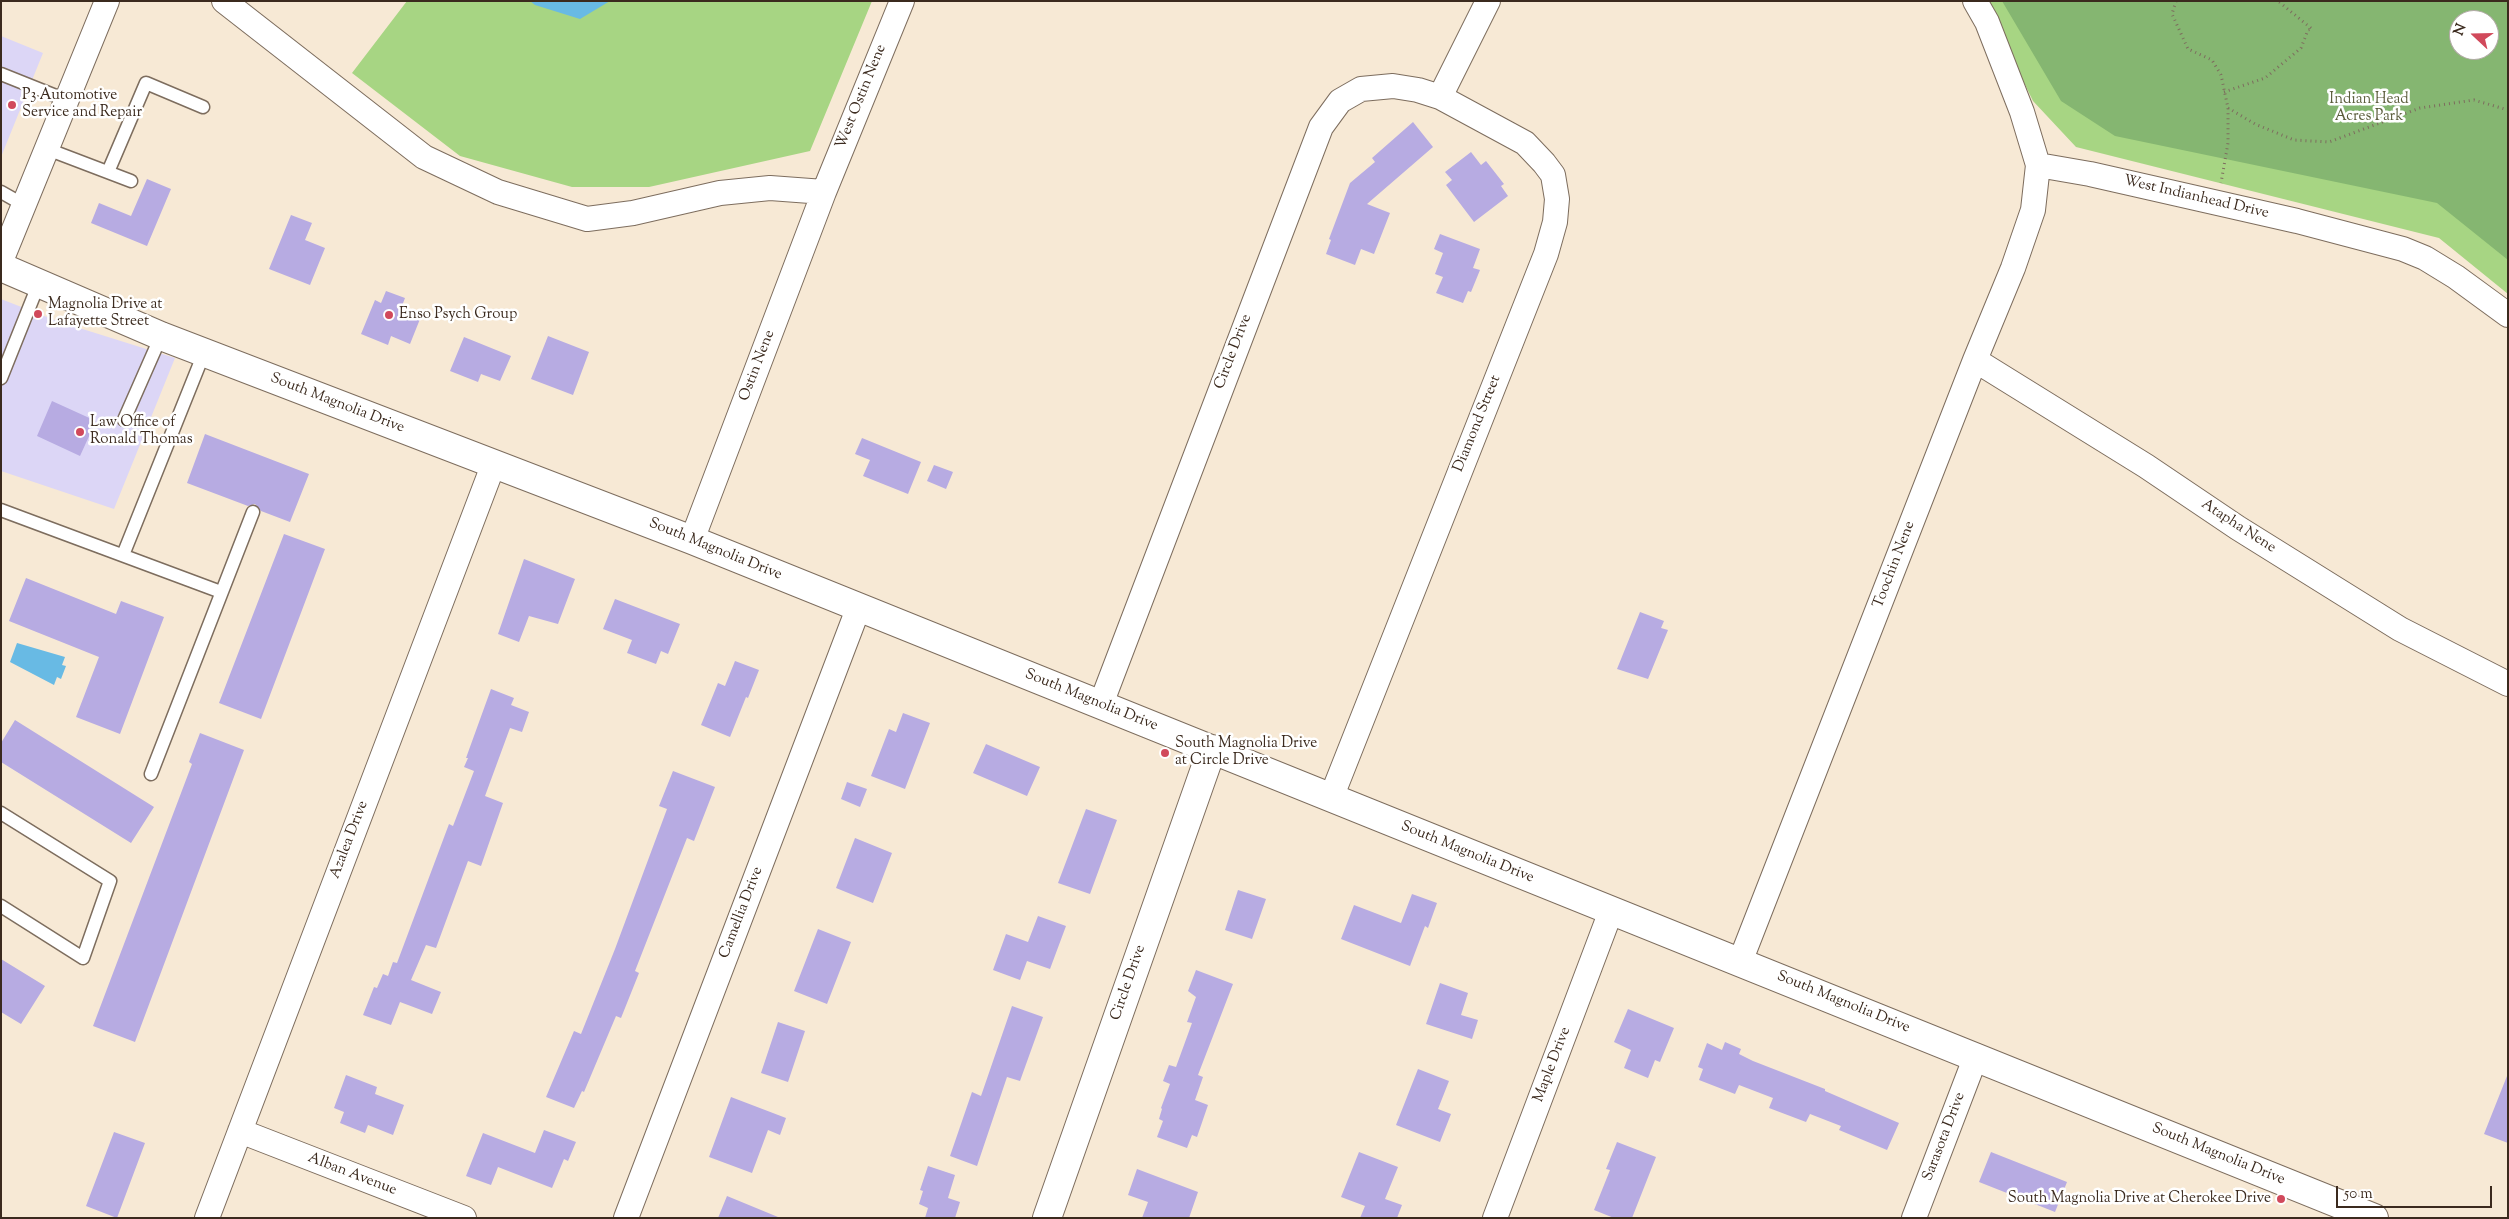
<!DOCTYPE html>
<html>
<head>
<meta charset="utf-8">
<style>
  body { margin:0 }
  #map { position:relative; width:2509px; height:1219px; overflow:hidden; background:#f7e9d5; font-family:"Sorts Mill Goudy",serif }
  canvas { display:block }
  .frame { position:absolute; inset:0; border:2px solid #3b2a1e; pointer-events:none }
  .north { position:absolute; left:2449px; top:10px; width:50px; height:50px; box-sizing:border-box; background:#fff; border:1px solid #b1aaa5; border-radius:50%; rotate:291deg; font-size:14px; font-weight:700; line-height:20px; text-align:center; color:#3b2a1e }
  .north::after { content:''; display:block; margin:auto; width:18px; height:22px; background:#d1495b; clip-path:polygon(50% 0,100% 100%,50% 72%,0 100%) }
  .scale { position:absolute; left:2336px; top:1186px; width:156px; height:22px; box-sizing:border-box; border:2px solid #3b2a1e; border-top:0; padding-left:6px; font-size:15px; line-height:18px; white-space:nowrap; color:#3b2a1e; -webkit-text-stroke:4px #fff; paint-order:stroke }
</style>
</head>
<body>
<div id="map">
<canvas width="2509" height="1219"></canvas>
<div class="frame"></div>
<div class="north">N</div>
<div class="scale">50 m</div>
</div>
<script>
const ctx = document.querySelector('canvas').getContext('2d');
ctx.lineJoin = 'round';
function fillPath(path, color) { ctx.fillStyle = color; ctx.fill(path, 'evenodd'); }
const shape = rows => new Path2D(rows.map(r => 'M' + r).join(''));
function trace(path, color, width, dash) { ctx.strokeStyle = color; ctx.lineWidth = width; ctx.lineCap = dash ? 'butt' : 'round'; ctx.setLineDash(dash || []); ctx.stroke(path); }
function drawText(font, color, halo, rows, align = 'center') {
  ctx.font = font + ' "Sorts Mill Goudy",serif'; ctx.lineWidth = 5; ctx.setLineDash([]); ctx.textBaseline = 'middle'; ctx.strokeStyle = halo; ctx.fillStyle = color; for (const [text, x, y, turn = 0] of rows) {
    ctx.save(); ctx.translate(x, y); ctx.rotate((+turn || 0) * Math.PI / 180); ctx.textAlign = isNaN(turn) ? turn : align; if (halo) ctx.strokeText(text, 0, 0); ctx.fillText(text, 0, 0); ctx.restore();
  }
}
fillPath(shape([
  [1,36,43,53,1,157],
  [1,299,57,321,175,358,114,509,1,471]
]), '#dcd6f6');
fillPath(shape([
  [407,1,872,1,810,151,649,187,572,187,460,156,352,73],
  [1984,1,2508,1,2508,294,2439,238,2076,147,2033,101],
  [2459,20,2489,20,2489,50,2459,50]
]), '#a7d583');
fillPath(shape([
  [2002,1,2508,1,2508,260,2437,203,2115,136,2061,101],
  [2459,20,2489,20,2489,50,2459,50]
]), '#85b671');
fillPath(shape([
  [530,1,610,1,580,19,535,5],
  [17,643,65,657,62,665,66,666,61,679,57,677,54,685,10,662]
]), '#68bae4');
fillPath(shape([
  [1413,122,1433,147,1367,204,1390,213,1374,254,1361,249,1355,265,1326,254,1331,240,1329,239,1350,183,1375,162,1372,158],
  [1471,152,1481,165,1486,161,1504,184,1501,186,1508,196,1474,222,1446,185,1452,180,1445,172],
  [147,179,171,189,147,246,91,223,99,203,131,216],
  [291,215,312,223,305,240,325,248,310,285,269,269],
  [1440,234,1480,249,1473,268,1480,270,1471,292,1468,291,1463,303,1436,293,1443,277,1435,274,1443,253,1434,249],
  [386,291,405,298,400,311,420,319,410,344,391,336,388,345,361,334,375,300,381,303],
  [548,336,589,352,573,395,531,379],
  [464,337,511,356,500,381,481,374,478,382,450,371],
  [52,401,96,421,80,456,37,436],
  [205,434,309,474,290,522,261,511,255,504,248,506,187,483],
  [862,438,921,462,908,494,863,476,870,460,855,454],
  [934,465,953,472,946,489,927,481],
  [284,534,325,549,261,719,219,703],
  [524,559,575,579,558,624,529,616,519,642,498,634],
  [26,578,116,614,121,601,164,617,120,734,76,717,99,657,9,621],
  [615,599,680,624,668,654,661,651,656,664,627,653,632,640,603,629],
  [1640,612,1664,621,1661,628,1668,630,1648,679,1617,669],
  [735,661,759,670,748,698,746,697,730,737,701,725,718,683,725,686],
  [491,689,514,698,511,705,529,712,522,732,510,728,485,796,503,803,481,866,468,861,436,948,426,945,411,980,441,992,432,1014,400,1002,391,1025,363,1015,374,987,377,988,383,974,388,976,393,962,397,963,449,824,453,826,474,771,464,767,468,758,466,758],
  [903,713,930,723,905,789,871,776,889,729,896,732],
  [15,720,154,807,131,843,1,762,1,743],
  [200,733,244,750,135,1042,93,1026,192,764,189,762],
  [986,744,1040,767,1027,796,973,773],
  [673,771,715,787,694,841,687,838,635,971,639,973,621,1018,616,1016,584,1092,582,1091,574,1108,546,1097,574,1031,581,1034,615,949,667,809,659,806],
  [847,782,867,789,860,807,841,799],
  [1086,809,1117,820,1090,894,1058,883],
  [855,838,892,853,873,903,836,888],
  [1238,890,1266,899,1252,939,1225,930],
  [1412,894,1437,903,1428,928,1425,926,1410,966,1341,939,1354,905,1401,923],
  [1038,916,1066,926,1050,969,1027,961,1020,980,993,970,1006,934,1028,942],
  [818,929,851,942,827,1004,794,991],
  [1,959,45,986,21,1024,1,1012],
  [1196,970,1233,984,1198,1075,1203,1077,1195,1100,1208,1105,1197,1137,1192,1135,1187,1148,1157,1137,1163,1121,1159,1119,1162,1109,1161,1108,1170,1084,1163,1081,1169,1065,1176,1067,1192,1023,1187,1022,1196,997,1188,991],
  [1440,983,1468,993,1461,1015,1478,1020,1472,1039,1426,1024],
  [1012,1006,1043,1017,1020,1081,1007,1077,977,1166,950,1156,972,1092,981,1096],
  [1628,1009,1674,1028,1660,1062,1655,1060,1648,1078,1624,1068,1631,1050,1614,1042],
  [778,1022,805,1031,788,1082,761,1073],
  [1725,1042,1741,1049,1739,1054,1753,1061,1825,1089,1825,1091,1899,1123,1887,1150,1839,1130,1841,1126,1810,1114,1806,1122,1769,1108,1773,1098,1739,1085,1735,1094,1699,1080,1703,1069,1698,1067,1707,1043,1722,1050],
  [1418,1069,1449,1081,1438,1109,1451,1114,1440,1142,1396,1125],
  [346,1075,377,1087,375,1094,404,1105,393,1135,368,1125,365,1133,340,1123,344,1112,334,1108],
  [2507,1076,2508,1076,2508,1143,2484,1134],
  [731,1097,786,1118,780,1135,768,1130,752,1173,709,1157],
  [544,1130,576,1142,568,1161,564,1159,552,1188,498,1167,491,1185,466,1176,483,1133,535,1153],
  [114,1132,145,1143,117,1218,86,1206],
  [1617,1142,1656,1157,1632,1218,1614,1218,1594,1210,1610,1170,1606,1169],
  [1359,1152,1398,1167,1385,1199,1402,1205,1397,1218,1360,1218,1365,1206,1341,1197],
  [1991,1152,2067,1182,2055,1212,1979,1182],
  [928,1166,955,1175,948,1198,960,1202,955,1218,925,1218,928,1208,919,1204,923,1191,920,1190],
  [1137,1169,1198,1192,1189,1218,1142,1218,1148,1202,1128,1195],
  [727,1196,778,1217,778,1218,718,1218]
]), '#b7abe2');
const lane = shape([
  [1,74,66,100],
  [47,149,131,181],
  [108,172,146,83,203,107],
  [1,192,24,205],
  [1,378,39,283],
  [124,420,161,336],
  [1,510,221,592],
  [123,555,204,353],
  [151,774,253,512],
  [1,813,110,881,83,958,1,906]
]);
const street = shape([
  [224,1,424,157,498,192,587,219,633,213,720,193,770,188,824,192],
  [1440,97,1488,1],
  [2038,165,2090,174,2297,221,2403,249,2425,258,2456,277,2508,315],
  [1,261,107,1],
  [1975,360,2146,466,2238,528,2400,629,2508,684],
  [692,540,824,192,902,1],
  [1101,704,1321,127,1340,101,1361,89,1393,86,1418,90,1440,97,1525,143,1544,163,1553,175,1557,199,1555,222,1546,254,1331,798],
  [1740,962,1975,360,2013,268,2033,210,2038,165,2022,112,1987,22,1975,1],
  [240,1131,464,1218],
  [207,1218,494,463],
  [626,1218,858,609],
  [1495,1218,1611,911],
  [1914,1218,1976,1056]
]);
const secondary = shape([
  [1,267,161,336,692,540,2374,1218],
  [1047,1218,1212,749]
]);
trace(lane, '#7d6d5e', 15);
trace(street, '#7d6d5e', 26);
trace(secondary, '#7d6d5e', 30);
trace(shape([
  [2176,1,2172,14,2188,49,2212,60,2221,75,2228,108,2228,143,2221,183],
  [2224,92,2265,78,2301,48,2308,30,2312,29,2278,1],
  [2228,108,2255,124,2294,140,2329,142,2420,108,2474,100,2508,110]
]), '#7d6d5e', 3, [1, 4]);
trace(lane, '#fff', 12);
trace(street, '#fff', 24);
trace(secondary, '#fff', 28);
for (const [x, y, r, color] of [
  [12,105,5,"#d1495b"],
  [38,314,5,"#d1495b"],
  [389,315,5,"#d1495b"],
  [80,432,5,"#d1495b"],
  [1165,753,5,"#d1495b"],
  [2281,1199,5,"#d1495b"]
]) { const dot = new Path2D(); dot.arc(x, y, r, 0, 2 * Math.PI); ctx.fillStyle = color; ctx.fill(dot); trace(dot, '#fff', 2); }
drawText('15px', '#3b2a1e', '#fff', [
  ["P3 Automotive",22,96],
  ["Service and Repair",22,113],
  ["Magnolia Drive at",48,305],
  ["Lafayette Street",48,322],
  ["Enso Psych Group",399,315],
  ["Law Office of",90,423],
  ["Ronald Thomas",90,440],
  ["South Magnolia Drive",1175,744],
  ["at Circle Drive",1175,761],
  ["South Magnolia Drive at Cherokee Drive",2271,1199,"right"]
], 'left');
drawText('15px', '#3b2a1e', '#fff', [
  ["West Ostin Nene",862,97,-68],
  ["West Indianhead Drive",2196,198,13],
  ["Circle Drive",1234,352,-69],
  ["Ostin Nene",758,366,-69],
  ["South Magnolia Drive",337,404,21],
  ["Diamond Street",1478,424,-68],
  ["Atapha Nene",2238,527,33],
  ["South Magnolia Drive",715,550,22],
  ["Toochin Nene",1895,565,-69],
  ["South Magnolia Drive",1091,701,22],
  ["Azalea Drive",350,840,-69],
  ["South Magnolia Drive",1467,853,22],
  ["Camellia Drive",742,913,-69],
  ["Circle Drive",1129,983,-71],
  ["South Magnolia Drive",1843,1003,22],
  ["Maple Drive",1553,1065,-69],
  ["Sarasota Drive",1945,1137,-69],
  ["South Magnolia Drive",2218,1155,22],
  ["Alban Avenue",352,1175,21]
]);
drawText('15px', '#5b5d3c', '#fff', [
  ["Indian Head",2369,100],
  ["Acres Park",2369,117]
]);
</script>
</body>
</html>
